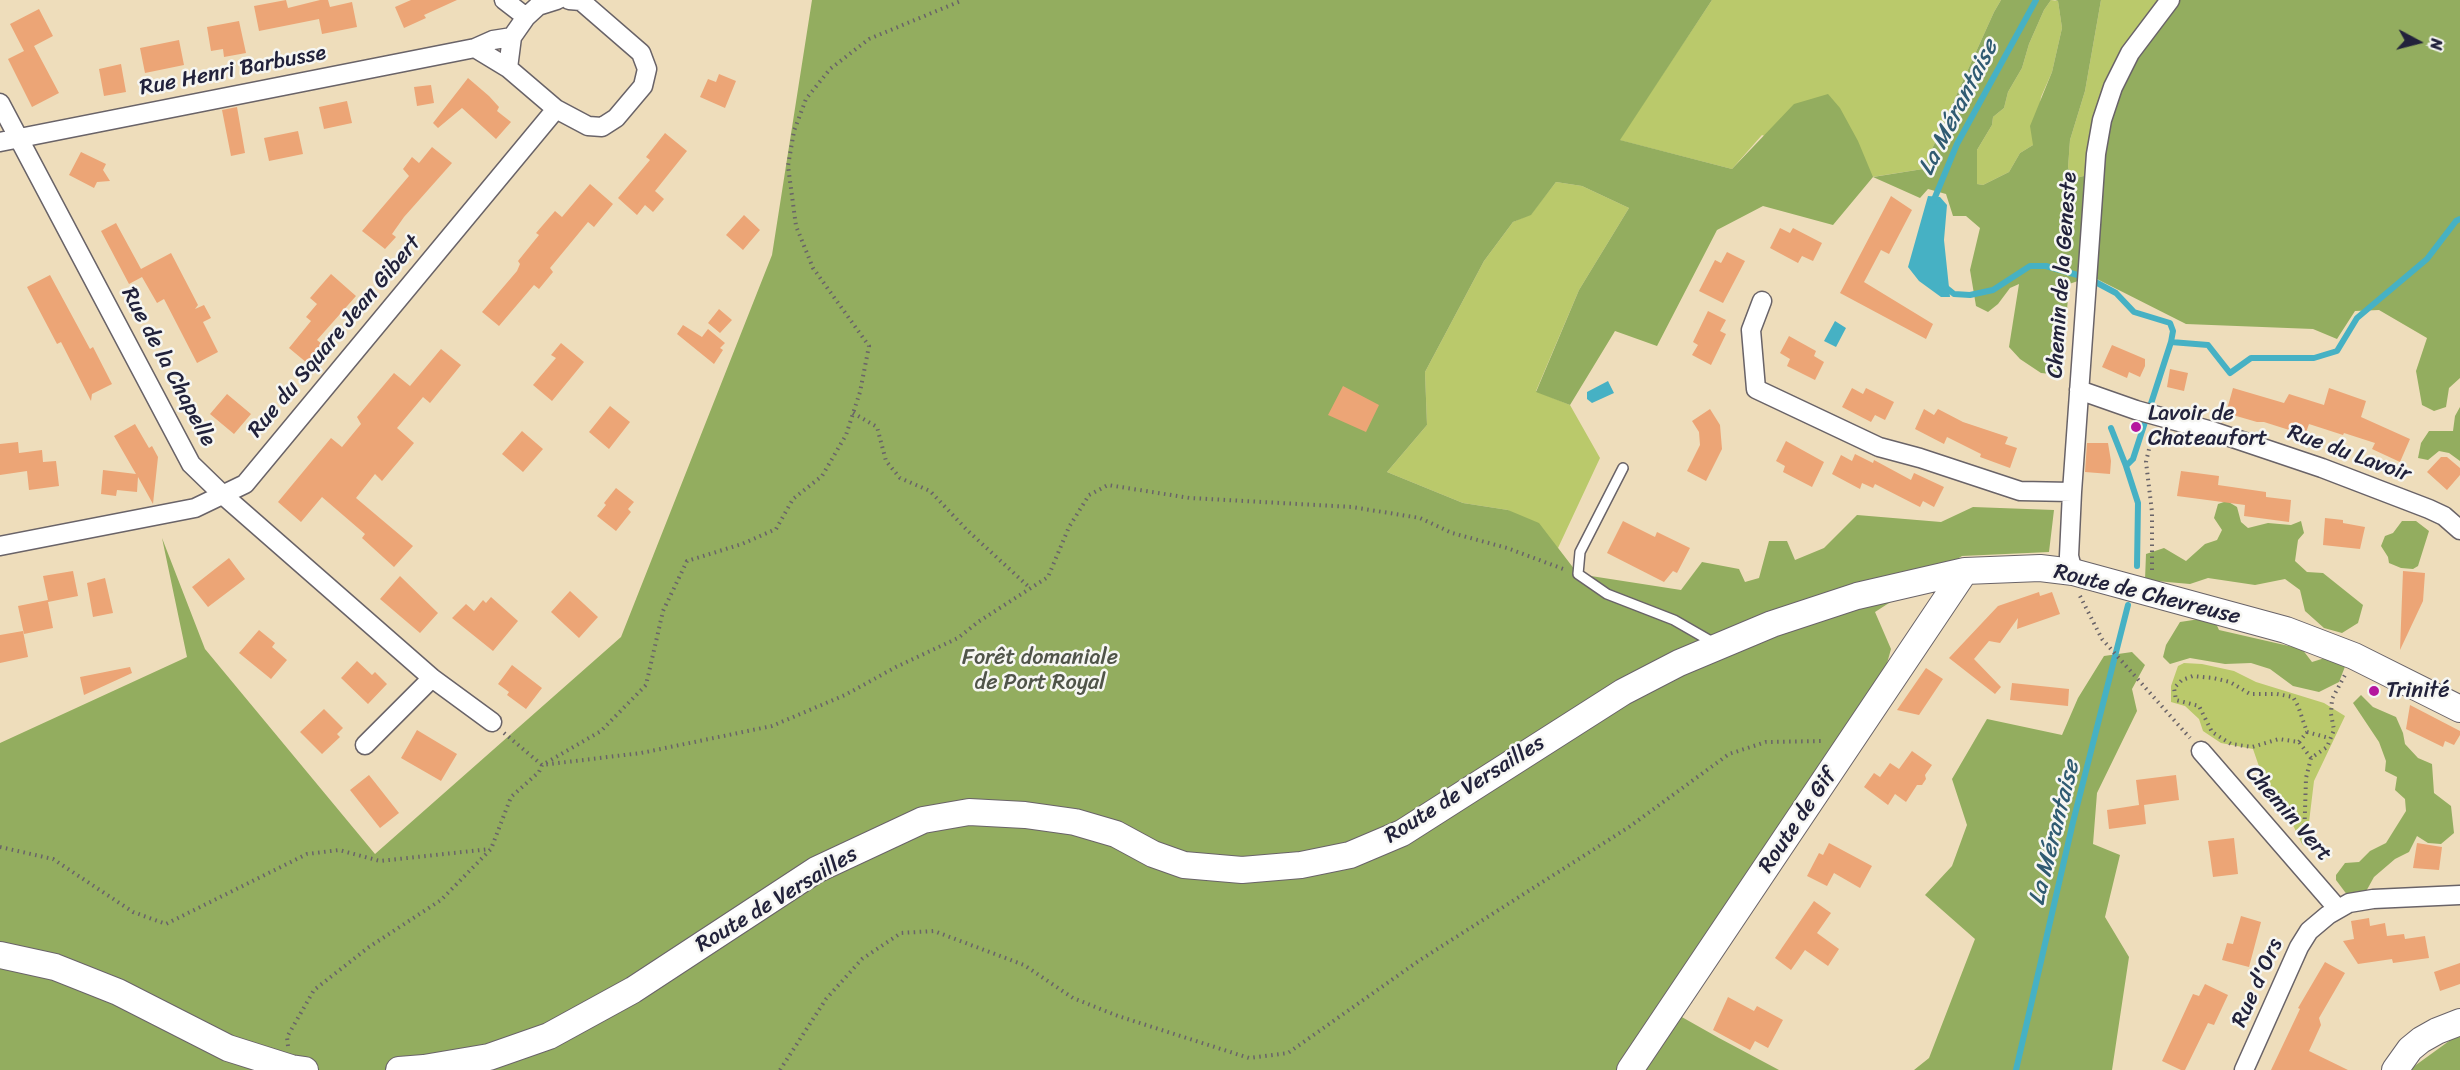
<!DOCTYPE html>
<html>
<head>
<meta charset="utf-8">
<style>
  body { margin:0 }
  #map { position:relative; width:2460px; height:1070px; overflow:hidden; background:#edb; font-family:Sriracha,sans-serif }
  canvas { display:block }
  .north { position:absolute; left:2388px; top:12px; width:60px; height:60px; -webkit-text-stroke:4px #f6f6f2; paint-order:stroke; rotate:97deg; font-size:16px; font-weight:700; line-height:24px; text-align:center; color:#22223b }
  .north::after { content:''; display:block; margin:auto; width:21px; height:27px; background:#22223b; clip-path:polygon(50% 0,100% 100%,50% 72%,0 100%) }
</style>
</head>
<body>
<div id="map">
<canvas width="2460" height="1070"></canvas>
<div class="north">N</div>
</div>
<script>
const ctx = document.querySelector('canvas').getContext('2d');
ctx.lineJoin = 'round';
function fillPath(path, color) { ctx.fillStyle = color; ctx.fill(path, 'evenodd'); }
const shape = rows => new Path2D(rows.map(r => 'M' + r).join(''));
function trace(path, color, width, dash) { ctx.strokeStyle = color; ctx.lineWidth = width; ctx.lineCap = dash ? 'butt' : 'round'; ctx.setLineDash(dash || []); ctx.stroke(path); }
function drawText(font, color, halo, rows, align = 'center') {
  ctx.font = font + ' Sriracha,sans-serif'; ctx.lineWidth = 5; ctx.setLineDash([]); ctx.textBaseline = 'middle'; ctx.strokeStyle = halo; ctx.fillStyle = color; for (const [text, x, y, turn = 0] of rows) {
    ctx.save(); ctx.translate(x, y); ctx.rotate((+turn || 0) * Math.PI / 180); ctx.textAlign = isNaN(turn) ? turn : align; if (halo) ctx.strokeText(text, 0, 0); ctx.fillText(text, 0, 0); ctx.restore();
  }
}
fillPath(shape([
  [1712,0,2001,0,1994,12,1923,169,1872,177,1762,135,1732,169,1619,140],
  [2051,0,2058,1,2062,28,2052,72,2041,97,2033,145,2020,153,2009,172,1983,185,1977,184,1977,150,1992,125,1993,117,2004,108,2008,92,2022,68,2029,44,2044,10],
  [2101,0,2160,0,2088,175,2076,178,2068,168,2070,140,2085,91],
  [1556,182,1582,186,1629,208,1579,290,1536,391,1570,405,1600,458,1558,548,1508,510,1463,503,1387,472,1427,425,1425,372,1484,261,1513,222,1531,214],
  [2184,663,2202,664,2234,671,2256,682,2324,703,2345,716,2314,781,2306,847,2302,844,2292,823,2277,804,2263,778,2253,749,2221,743,2203,731,2199,719,2185,706,2171,702,2171,686,2178,666]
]), '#bac96b');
fillPath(shape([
  [812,0,1712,0,1620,140,1732,169,1794,104,1828,94,1840,108,1858,141,1873,177,1923,169,1994,12,2001,0,2051,0,2044,10,2029,44,2022,68,2008,92,2004,108,1993,117,1992,125,1977,150,1977,184,1983,185,2009,172,2020,153,2033,145,2030,126,2052,72,2062,28,2058,1,2055,0,2101,0,2085,91,2070,140,2068,168,2076,178,2088,175,2078,281,2069,284,2062,375,2041,373,2020,359,2009,347,2019,284,2010,288,1998,304,1988,312,1976,306,1970,270,1980,228,1966,216,1953,216,1946,194,1928,189,1920,198,1873,177,1833,225,1763,206,1717,230,1657,346,1615,331,1570,405,1536,392,1579,290,1629,208,1582,186,1556,182,1531,215,1513,222,1484,261,1425,372,1427,425,1387,472,1463,503,1508,510,1539,523,1578,574,1681,590,1702,562,1739,569,1745,582,1759,578,1769,541,1787,541,1795,560,1824,548,1857,515,1941,522,1973,507,2054,510,2049,552,1962,556,1875,612,1891,649,1881,685,1623,1070,0,1070,0,743,187,657,162,538,205,649,375,854,621,637,772,255],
  [2176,0,2460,0,2460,378,2449,388,2446,407,2434,411,2422,405,2416,371,2427,338,2379,310,2355,311,2337,339,2313,329,2186,324,2093,277,2106,127,2141,44],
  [2460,407,2460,461,2449,453,2439,451,2428,460,2418,458,2421,443,2429,431,2453,431,2455,416],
  [2227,501,2237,507,2241,522,2248,528,2268,523,2291,525,2301,521,2304,533,2298,540,2295,561,2307,572,2323,573,2363,605,2358,623,2342,633,2324,628,2305,611,2300,590,2285,579,2255,585,2208,578,2190,584,2145,580,2146,554,2164,548,2186,561,2205,544,2217,540,2222,530,2214,518,2218,504],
  [2402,521,2416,521,2429,531,2418,566,2413,569,2401,568,2389,563,2388,557,2381,546,2385,536,2393,533],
  [2213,617,2219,630,2302,649,2312,662,2328,657,2346,664,2339,682,2319,692,2293,686,2270,669,2251,663,2225,664,2190,658,2170,664,2163,657,2166,645,2180,622],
  [2132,652,2145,665,2132,689,2137,711,2097,793,2093,844,2120,855,2105,917,2129,957,2112,1070,1914,1070,1929,1058,1975,939,1925,895,1952,866,1967,825,1952,779,1987,719,2062,735,2078,698,2104,656],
  [2361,695,2373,707,2396,717,2403,733,2405,744,2418,758,2432,764,2434,793,2451,806,2454,833,2441,844,2428,843,2417,836,2409,852,2395,859,2374,877,2364,895,2351,900,2336,880,2336,875,2345,863,2359,862,2370,851,2386,843,2406,811,2405,799,2395,790,2397,777,2385,771,2386,761,2379,742,2353,703],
  [1680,1016,1719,1038,1779,1070,1644,1070],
  [2460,1035,2460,1070,2409,1070,2456,1036]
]), '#93ad5f');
fillPath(shape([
  [1928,196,1940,197,1947,205,1944,240,1950,297,1941,297,1919,281,1908,267],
  [1835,321,1846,328,1836,347,1824,341],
  [1608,381,1614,393,1592,403,1587,399,1587,392]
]), '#46b1c4');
trace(shape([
  [1933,202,1957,144,2036,0],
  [1943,285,1954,294,1970,295,1993,290,2030,266,2046,266,2088,278,2116,293,2134,312,2170,323,2173,331,2171,342,2133,459,2126,466,2138,503,2137,566],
  [2171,342,2208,345,2230,373,2251,358,2314,358,2337,351,2357,318,2427,259,2456,221,2460,219],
  [2111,428,2126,466],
  [2016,1070,2073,822,2128,605]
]), '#46b1c4', 6);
fillPath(shape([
  [286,0,288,8,320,0,328,0,330,7,352,2,357,27,322,34,319,19,259,31,254,6],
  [411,0,457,0,424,15,426,18,404,28,395,7],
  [39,9,53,36,34,46,59,93,32,107,8,59,24,51,10,24],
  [239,21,246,53,224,57,223,49,211,51,207,27],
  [179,40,184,65,145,73,140,48],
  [121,64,126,92,104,96,99,69],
  [719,74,736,81,725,108,700,97,708,79,716,82],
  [468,78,489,96,499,107,497,111,511,122,496,139,462,108,438,128,433,123],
  [431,85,434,103,417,106,414,87],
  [347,101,352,123,324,129,319,107],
  [237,107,245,153,231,156,222,110],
  [298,131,303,154,269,161,264,138],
  [665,133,687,151,655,191,664,199,653,212,645,205,637,215,618,198,650,160,646,157],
  [432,147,452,163,404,217,392,234,396,237,385,249,362,231,409,176,403,169,412,157,419,163],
  [81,152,106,164,103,170,110,181,97,182,94,188,69,175],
  [590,184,613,204,594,227,588,222,550,268,553,272,539,289,534,285,499,326,482,312,517,271,520,264,518,261,539,235,536,233,555,211,562,217],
  [1891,196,1912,210,1889,254,1881,250,1864,282,1933,324,1926,339,1840,293],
  [744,215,760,230,743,250,726,235],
  [116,223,141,269,171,253,198,305,195,309,204,305,211,318,203,322,218,352,197,363,164,299,157,303,142,277,129,284,101,231],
  [1780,228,1790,233,1793,228,1822,243,1813,261,1802,256,1798,263,1770,248],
  [1727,252,1745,261,1723,303,1699,291,1715,260,1721,263],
  [331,274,356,296,317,340,323,345,307,363,289,348,311,321,306,317,317,304,310,298],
  [50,275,90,349,93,347,112,384,92,394,91,401,61,342,57,344,27,287],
  [719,309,732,320,720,333,708,323],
  [1708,311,1726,320,1720,331,1726,334,1711,365,1692,355,1698,345,1693,342],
  [683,325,702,337,708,329,725,343,720,348,723,350,714,364,677,334],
  [1789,336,1816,351,1814,356,1824,362,1815,380,1787,366,1790,359,1780,353],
  [561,343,584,362,552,401,533,385,556,358,551,355],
  [2112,345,2145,359,2145,366,2140,377,2129,372,2127,378,2102,367],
  [441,349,461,365,430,403,423,397,397,428,414,443,382,481,375,474,356,498,413,546,394,567,362,538,365,534,322,497,301,522,278,502,331,438,342,447,361,424,357,417,394,373,410,386],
  [2170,369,2188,373,2184,391,2167,387],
  [1343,386,1379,405,1366,432,1328,415],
  [1852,388,1863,394,1866,388,1894,402,1885,420,1875,415,1871,422,1842,407],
  [2233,388,2284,403,2289,394,2324,405,2329,388,2366,401,2361,417,2410,439,2400,462,2372,449,2375,443,2344,433,2343,435,2309,424,2305,435,2264,422,2257,422,2226,413],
  [227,394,251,414,234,434,210,414],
  [610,406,630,422,609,449,589,432],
  [1710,409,1720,425,1722,449,1706,481,1687,471,1700,445,1699,432,1692,421],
  [1924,409,1934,415,1938,409,1963,422,2008,437,2005,444,2017,448,2010,468,1980,457,1981,454,1947,437,1944,444,1915,429],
  [135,424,149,448,152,446,158,457,153,504,138,477,137,492,117,490,116,496,101,494,103,470,136,474,114,436],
  [522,431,543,449,523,472,502,454],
  [1786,441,1824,462,1812,487,1783,472,1785,466,1776,461],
  [18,442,19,453,42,450,43,462,56,461,59,486,29,490,27,471,0,475,0,444],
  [2087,443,2108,443,2111,461,2110,474,2085,472],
  [1855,454,1873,463,1874,460,1911,480,1914,473,1944,487,1934,507,1923,501,1920,507,1875,484,1873,488,1862,483,1860,489,1832,474,1841,455,1852,461],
  [2441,457,2447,457,2460,468,2460,475,2447,490,2427,472],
  [2181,471,2219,476,2218,485,2266,492,2266,497,2291,500,2289,522,2244,516,2245,505,2177,496],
  [616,488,634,502,628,509,631,512,616,531,597,516,606,505,604,503],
  [2325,518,2343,520,2343,523,2365,527,2360,549,2323,545],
  [1623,521,1655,537,1657,532,1690,548,1677,573,1673,571,1664,582,1607,553],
  [229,558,245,579,208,607,192,587],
  [73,571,78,596,48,602,53,628,24,634,18,606,48,600,43,576],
  [2403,571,2425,573,2423,601,2400,650],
  [400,576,438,613,420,633,380,599],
  [105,578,113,613,93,617,87,583],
  [570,591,598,617,579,638,551,612],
  [2039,592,2040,596,2052,592,2060,614,2017,629,2018,618,2000,643,1989,641,1974,659,2001,687,1995,694,1949,658,1998,606],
  [491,597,518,621,493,651,452,618,466,604,474,611,483,600,486,603],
  [259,630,275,643,272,647,287,660,271,679,239,653],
  [23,631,28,657,0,663,0,635],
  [357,661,372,675,375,672,387,684,368,704,341,678],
  [512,665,542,688,526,709,507,695,509,692,498,684],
  [130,667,132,673,84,695,80,677],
  [1926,668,1943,679,1919,715,1897,710],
  [2012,683,2069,689,2068,706,2010,700],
  [2410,705,2460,731,2460,735,2454,745,2445,741,2443,747,2406,729],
  [324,709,343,728,337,734,340,737,322,754,300,732],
  [417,730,457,754,441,781,401,758],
  [1912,751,1932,765,1925,775,1926,779,1922,785,1917,785,1906,802,1895,794,1888,805,1864,787,1874,773,1880,777,1890,763,1899,769],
  [369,775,399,813,380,828,350,790],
  [2176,775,2179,800,2144,805,2146,824,2109,829,2107,810,2139,805,2136,780],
  [2234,838,2238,874,2213,877,2208,841],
  [1829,843,1872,866,1860,888,1834,873,1827,886,1807,876,1819,853,1823,855],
  [2417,843,2442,847,2439,870,2413,868],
  [1814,901,1831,913,1817,933,1839,949,1828,966,1805,950,1791,970,1775,958],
  [2241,916,2261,922,2249,967,2222,960,2227,943,2233,944],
  [2369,918,2370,926,2385,923,2387,936,2404,934,2405,939,2425,936,2429,958,2393,963,2392,959,2358,964,2343,941,2354,939,2351,921],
  [2325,962,2345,973,2319,1018,2321,1025,2309,1051,2348,1070,2271,1070,2300,1009,2298,1008],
  [2460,963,2460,984,2440,991,2434,972],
  [2205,984,2228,995,2214,1025,2208,1023,2185,1070,2181,1070,2162,1061,2193,994,2199,996],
  [1728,997,1754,1011,1757,1006,1783,1020,1768,1048,1755,1041,1750,1050,1713,1030]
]), '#eca576');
const lane = shape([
  [1623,468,1580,552,1578,574,1607,594,1674,620,1714,643]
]);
const street = shape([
  [504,0,526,17],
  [475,48,508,68,556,109,588,126,602,127,616,118,643,86,647,69,641,53,581,1,569,0],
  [508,68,512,37,526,17,538,6,557,0],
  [0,103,191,464,223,495,432,678,492,722],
  [0,142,475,48,493,40,512,37],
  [1762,301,1751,330,1756,389,1879,447,1920,458,2020,491,2072,492],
  [2079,390,2136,410,2212,431,2322,468,2429,509,2444,516,2460,530],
  [0,546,195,508,245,484,556,109],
  [2073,572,2069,556,2072,492,2096,154,2102,120,2113,87,2130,53,2170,0],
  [365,745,432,678],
  [2201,751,2338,909],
  [2244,1070,2299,947,2309,931,2328,915,2349,903,2373,899,2460,895]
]);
const secondary = shape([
  [0,955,55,967,118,992,228,1048,291,1068,305,1070],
  [399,1070,424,1068,489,1057,549,1036,633,990,816,870,923,820,969,812,1025,815,1075,822,1116,834,1153,854,1184,865,1242,870,1301,865,1350,855,1402,833,1623,692,1679,663,1772,624,1857,596,1965,571,2040,568,2073,572,2286,630,2354,656,2460,709],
  [1630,1070,1965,571],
  [2395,1070,2410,1049,2421,1040,2437,1031,2460,1022]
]);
trace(lane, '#696368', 12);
trace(street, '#696368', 21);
trace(secondary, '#696368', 28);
trace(shape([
  [853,413,877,427,886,461,900,478,930,491,967,530,1030,588],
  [2152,570,2152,512,2146,462,2153,432],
  [2080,596,2102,639,2190,738],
  [504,733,542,765,641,753,772,726,845,695,896,667,958,638,978,622,1048,577,1069,527,1089,495,1108,485,1190,498,1352,507,1420,518,1452,533,1507,548,1566,570],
  [2299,742,2307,732],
  [2311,758,2299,742,2279,739,2252,747,2231,744,2212,732,2199,706,2176,700,2174,688,2182,680,2193,676,2213,678,2230,682,2250,694,2277,694,2293,697,2298,706,2307,732,2329,738],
  [2304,843,2306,778,2311,758,2327,747,2334,730,2331,714,2332,699,2345,675],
  [0,847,53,859,133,912,166,924,307,854,339,850,380,861,490,849],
  [288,1046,287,1037,314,990,369,947,441,900,491,849,511,797,539,772,542,765,601,731,646,685,663,611,687,561,742,544,776,529,793,499,822,476,846,435,860,392,869,346,813,268,796,226,788,166,794,131,806,99,830,69,869,39,963,0],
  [780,1070,826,999,862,959,901,933,934,931,1024,965,1073,998,1118,1016,1249,1058,1288,1053,1420,960,1629,827,1729,754,1766,742,1824,741]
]), '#696368', 4, [1.5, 4.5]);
trace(lane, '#fff', 9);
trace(street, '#fff', 18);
trace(secondary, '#fff', 26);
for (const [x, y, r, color] of [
  [2136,427,6,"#b5179e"],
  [2374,691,6,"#b5179e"]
]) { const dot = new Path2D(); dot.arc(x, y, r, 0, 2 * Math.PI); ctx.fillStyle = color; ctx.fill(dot); trace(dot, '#f6f6f2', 2); }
drawText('22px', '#22223b', '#f6f6f2', [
  ["Rue Henri Barbusse",233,71,-11],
  ["Chemin de la Geneste",2063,275,-86],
  ["Rue du Square Jean Gibert",335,337,-50],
  ["Rue de la Chapelle",168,367,62],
  ["Rue du Lavoir",2349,454,20],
  ["Route de Chevreuse",2147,595,14],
  ["Route de Versailles",1465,790,-32],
  ["Chemin Vert",2288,814,49],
  ["Route de Gif",1798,821,-56],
  ["Route de Versailles",777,900,-31],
  ["Rue d'Ors",2258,983,-66]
]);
drawText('22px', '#22223b', '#f6f6f2', [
  ["Lavoir de",2148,414],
  ["Chateaufort",2148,439],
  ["Trinité",2386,691]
], 'left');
drawText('22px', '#505449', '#f6f6f2', [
  ["Forêt domaniale",1040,658],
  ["de Port Royal",1040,683]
]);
drawText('italic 24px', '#305b72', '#f6f6f2', [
  ["La Mérantaise",1959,108,-63],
  ["La Mérantaise",2055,833,-76]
]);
</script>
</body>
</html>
